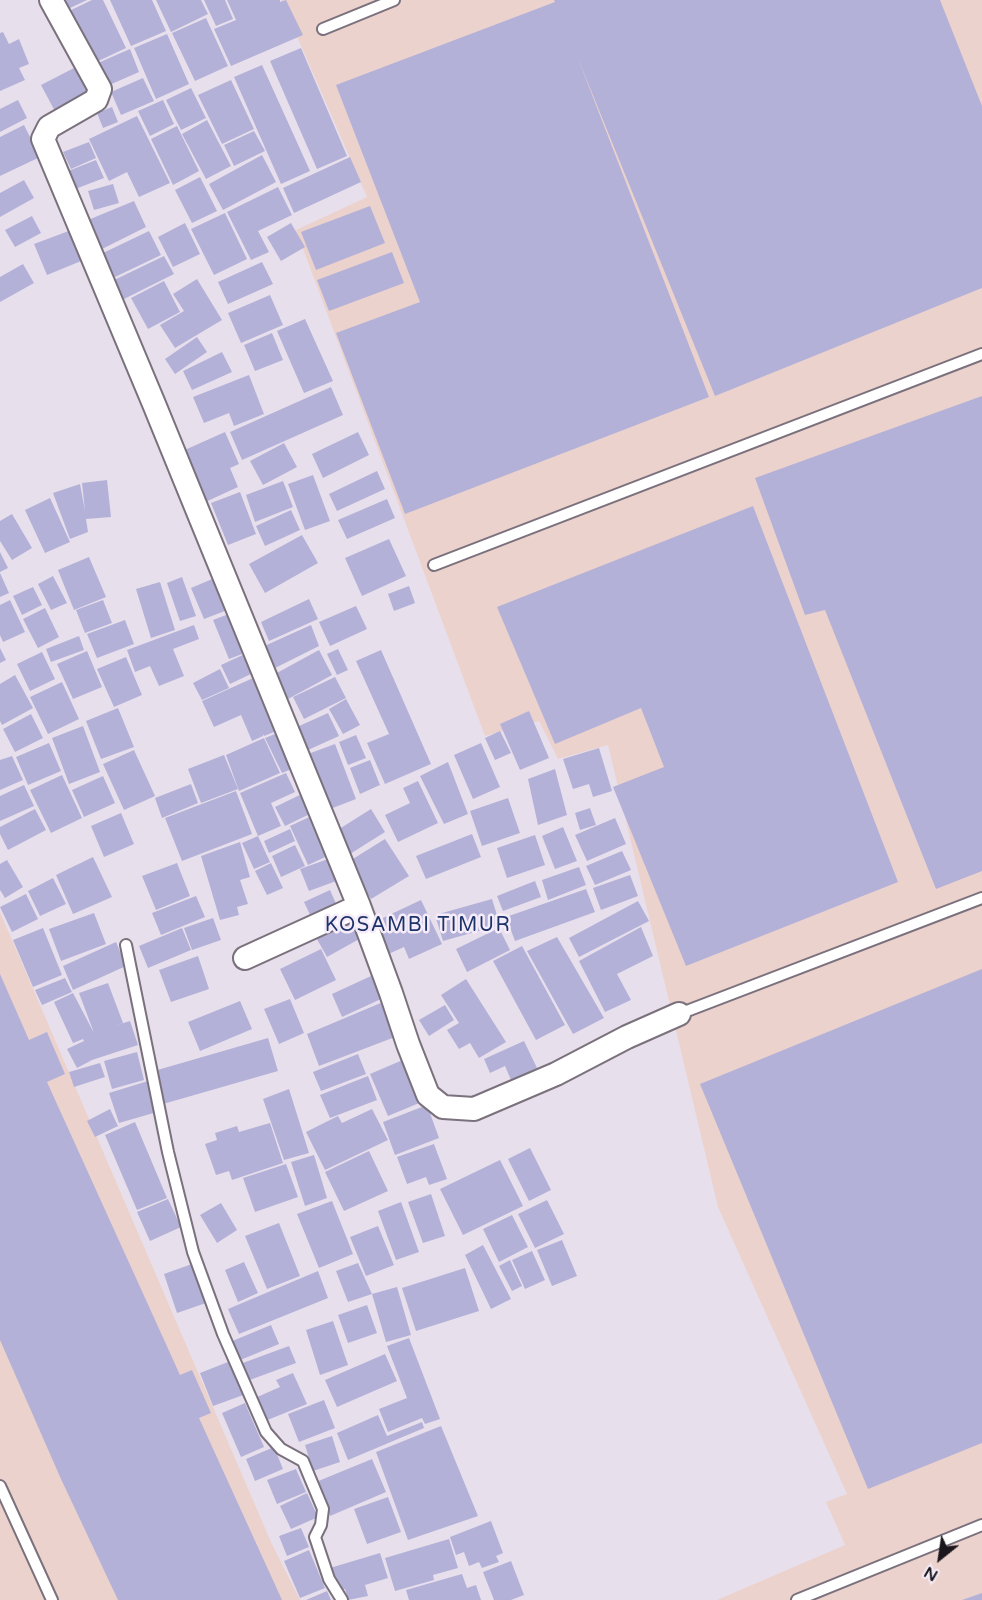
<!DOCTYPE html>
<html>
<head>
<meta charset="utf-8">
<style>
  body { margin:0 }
  #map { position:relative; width:982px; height:1600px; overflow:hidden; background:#e8dfec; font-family:"Varela Round",sans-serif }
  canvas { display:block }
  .north { position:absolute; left:910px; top:1528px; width:60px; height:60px; -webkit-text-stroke:4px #f6ecf9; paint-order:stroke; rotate:210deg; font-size:16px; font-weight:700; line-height:24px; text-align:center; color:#1b171c }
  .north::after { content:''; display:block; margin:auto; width:21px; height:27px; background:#1b171c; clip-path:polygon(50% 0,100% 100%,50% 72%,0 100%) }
</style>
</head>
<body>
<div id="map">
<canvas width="982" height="1600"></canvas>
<div class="north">N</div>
</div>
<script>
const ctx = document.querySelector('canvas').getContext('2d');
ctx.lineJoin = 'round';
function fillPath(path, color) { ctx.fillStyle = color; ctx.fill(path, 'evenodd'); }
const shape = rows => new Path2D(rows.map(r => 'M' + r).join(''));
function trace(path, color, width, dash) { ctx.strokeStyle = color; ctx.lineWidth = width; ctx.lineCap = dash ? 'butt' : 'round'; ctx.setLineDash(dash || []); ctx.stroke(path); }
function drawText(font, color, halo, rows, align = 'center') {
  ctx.font = font + ' "Varela Round",sans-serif'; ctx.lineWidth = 5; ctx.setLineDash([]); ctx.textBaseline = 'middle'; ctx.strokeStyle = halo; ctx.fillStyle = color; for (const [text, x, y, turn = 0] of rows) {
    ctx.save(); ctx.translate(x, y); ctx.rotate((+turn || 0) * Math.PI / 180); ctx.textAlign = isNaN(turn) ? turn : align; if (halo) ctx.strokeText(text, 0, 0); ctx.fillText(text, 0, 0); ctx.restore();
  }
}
fillPath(shape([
  [281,0,982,0,982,1600,717,1600,845,1545,826,1502,847,1494,718,1207,608,745,558,759,539,721,485,736,296,230,367,197],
  [0,912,271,1542,300,1600,0,1600]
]), '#ecd2cd');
fillPath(shape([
  [63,0,87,0,68,9],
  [92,0,103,0,126,48,92,64,67,12],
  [110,0,152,0,166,31,131,46],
  [156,0,201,0,208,14,171,32],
  [204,0,225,0,233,19,216,26],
  [227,0,280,0,280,2,286,0,303,35,231,66,214,29,236,20],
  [554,0,940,0,982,106,982,288,715,396,577,56,709,397,405,514,336,333,420,302,336,85,555,2],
  [206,18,228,66,195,81,172,33],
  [3,32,9,44,19,39,29,64,19,68,25,80,0,91,0,33],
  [167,34,189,84,156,99,134,48],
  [301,48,347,156,317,169,270,61],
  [130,49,139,72,107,86,98,63],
  [262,65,310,171,281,184,234,77],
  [76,67,93,100,58,117,41,85],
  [143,78,154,101,121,115,111,92],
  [231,80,254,129,222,144,198,95],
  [191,88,206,118,181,130,166,100],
  [18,100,27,118,0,132,0,109],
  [163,100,174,124,150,136,138,111],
  [112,107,118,122,103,128,97,113],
  [137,116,170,183,139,197,127,172,109,181,89,139],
  [207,120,231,166,206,179,182,134],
  [24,125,40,157,0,176,0,137],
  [177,126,199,171,173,185,151,139],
  [254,131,265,151,234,166,224,145],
  [89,142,96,158,71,169,63,152],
  [262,155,276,182,223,210,209,184],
  [350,157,361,182,294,213,283,188],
  [96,160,104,178,70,191,63,173],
  [200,177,217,211,192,223,175,190],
  [24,180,34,198,0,217,0,193],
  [113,184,119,203,94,210,88,191],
  [278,187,292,215,258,231,269,252,251,260,227,212],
  [134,201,146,227,100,250,88,220],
  [370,206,385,243,316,270,301,232],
  [225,213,247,259,214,275,191,229],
  [32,216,41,233,15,247,5,230],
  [185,223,200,254,173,267,158,237],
  [291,223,305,247,281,261,267,237],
  [74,229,86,259,47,275,34,244],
  [149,231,161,255,115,277,103,253],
  [392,252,404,283,329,311,317,280],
  [164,256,174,274,120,301,110,282],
  [262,262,273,284,228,304,218,282],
  [23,264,34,283,0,302,0,277],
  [197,279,222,320,175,348,160,325,184,311,173,294],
  [164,281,180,312,148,329,131,298],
  [270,295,283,325,241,343,228,313],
  [305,319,333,381,304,393,277,331],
  [272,333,283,360,255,371,244,345],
  [197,337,207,352,175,374,165,359],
  [222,352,232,372,192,390,183,371],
  [249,375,264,414,234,426,229,413,204,423,193,397],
  [331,387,343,415,242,460,230,432],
  [982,396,982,871,936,889,825,610,805,615,755,478],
  [225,432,239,464,230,468,238,487,201,504,178,453],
  [358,432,369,455,323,478,312,454],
  [284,443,297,467,263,485,250,461],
  [377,471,385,489,337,511,329,494],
  [313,475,330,521,305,530,288,484],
  [107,480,111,517,86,519,88,532,70,539,53,493,80,484,85,511,82,483],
  [283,481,293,507,255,522,246,495],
  [240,492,256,534,228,545,211,503],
  [50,498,70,542,45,553,25,510],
  [387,499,395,518,347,539,338,520],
  [753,506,898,882,686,966,613,787,664,767,641,708,555,744,497,607],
  [291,510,300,530,265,546,256,526],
  [12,514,32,548,12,560,0,541,0,521],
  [302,535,318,563,265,593,249,564],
  [389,539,406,576,362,596,345,558],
  [0,552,8,568,0,572],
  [89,557,106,597,74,610,58,570],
  [0,573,9,593,0,597],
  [53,576,67,603,51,610,38,584],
  [182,577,196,616,180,621,167,583],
  [217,577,230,609,204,619,191,588],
  [160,582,175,630,151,638,136,589],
  [409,586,415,603,394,611,388,594],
  [33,587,42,605,22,615,13,596],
  [309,599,318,619,269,641,261,622],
  [10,600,25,632,3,642,0,635,0,605],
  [103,600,112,623,85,633,76,610],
  [356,606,367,629,330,646,319,622],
  [45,608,59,637,38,648,23,619],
  [234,612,250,651,229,659,213,620],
  [125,620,134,644,97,658,87,634],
  [194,625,199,639,173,649,184,676,159,686,150,666,135,672,127,650],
  [311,625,319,646,271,670,260,648],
  [79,636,84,650,51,662,46,649],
  [0,648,6,660,0,663],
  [338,649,348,670,337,675,327,654],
  [319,650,332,675,288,699,275,674],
  [381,650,431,764,385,784,367,743,389,734,356,661],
  [87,651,102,687,73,699,57,664],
  [42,652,55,679,30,691,17,664],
  [247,653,255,672,230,684,221,665],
  [126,657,142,695,114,707,97,669],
  [220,669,229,688,202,700,193,683],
  [262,674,284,728,264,736,263,734,263,736,252,741,241,715,214,727,202,701],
  [15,675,33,708,2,725,0,721,0,684],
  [335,677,346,698,304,719,293,697],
  [62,682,79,719,48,734,30,697],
  [346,699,360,725,343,734,329,709],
  [118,708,134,747,101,759,86,721],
  [529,711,549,758,520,770,500,724],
  [328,713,339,736,308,750,297,727],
  [31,714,43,738,15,752,3,729],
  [83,726,100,772,69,784,52,738],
  [285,730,301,765,282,773,265,738],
  [500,731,511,753,495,760,485,738],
  [356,735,366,758,348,765,339,742],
  [264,738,280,773,239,791,226,755],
  [49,743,61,771,28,785,16,757],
  [481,743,500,787,473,799,454,755],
  [335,744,356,799,330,809,308,754],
  [599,748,612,791,593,797,589,784,573,789,563,759],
  [134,750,155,796,124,810,103,764],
  [224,755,238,789,201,803,188,769],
  [12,756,23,780,0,790,0,760],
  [370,760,380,785,360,794,350,768],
  [448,762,468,814,444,824,420,776],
  [555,769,567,815,538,825,528,779],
  [286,773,295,792,271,803,281,826,258,836,240,793],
  [62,775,82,818,51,833,30,790],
  [103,776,115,803,84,817,72,790],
  [418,781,438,823,398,842,385,815,410,803,403,788],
  [191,784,198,803,162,818,155,798],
  [24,785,34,806,0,821,0,796],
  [236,791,252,834,182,861,165,818],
  [306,792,316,811,285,826,275,807],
  [508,798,520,833,482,846,470,811],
  [590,808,596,825,580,830,575,813],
  [35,809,46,830,8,850,0,834,0,827],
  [371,809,385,832,350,854,336,831],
  [121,813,134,844,104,857,91,826],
  [318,813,336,852,308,865,290,826],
  [615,818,626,844,587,861,575,835],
  [563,827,577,861,555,869,542,836],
  [290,829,295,841,269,853,264,841],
  [472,834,481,857,426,879,416,856],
  [535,835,545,865,507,878,497,848],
  [258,836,270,862,254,869,242,843],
  [385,839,409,876,371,899,348,862],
  [240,842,250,877,240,880,248,904,237,907,239,915,220,920,201,856],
  [295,845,305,866,281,877,272,856],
  [622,851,631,870,595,885,586,866],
  [93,857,112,897,73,914,56,875],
  [331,858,339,880,309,891,300,869],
  [7,860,23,887,5,898,0,890,0,864],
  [177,863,190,896,156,910,142,876],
  [271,863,283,888,267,895,255,871],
  [579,867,586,885,548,900,542,880],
  [630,875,638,896,601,910,593,888],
  [53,878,66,904,40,916,28,891],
  [535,881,541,897,503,911,497,896],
  [586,889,595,912,515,941,506,917],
  [330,890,337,906,312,919,304,902],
  [26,894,38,919,12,932,0,907],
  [196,896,205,917,161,935,152,913],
  [492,899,500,925,443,941,435,915],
  [421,900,442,944,409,959,404,947,384,956,370,924],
  [638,901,649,921,579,957,569,938],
  [94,913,106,944,61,961,49,929],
  [347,913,361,938,327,957,313,932],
  [213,918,221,940,192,950,184,928],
  [641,927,653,956,617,974,631,1000,605,1012,579,961],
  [43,928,62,975,33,987,13,940],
  [182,928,191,950,148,968,139,946],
  [499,928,510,950,467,972,456,949],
  [557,937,604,1018,573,1034,527,951],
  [116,942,126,966,73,990,63,966],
  [522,946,565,1025,536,1040,493,961],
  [321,949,336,980,295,1000,280,969],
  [198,956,209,989,171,1002,159,970],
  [982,969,982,1443,868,1489,700,1084],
  [0,974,29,1040,47,1032,65,1074,47,1082,180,1375,192,1370,211,1413,199,1418,282,1600,118,1600,61,1479,0,1340],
  [371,976,381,999,342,1017,332,994],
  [65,978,72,992,42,1005,35,990],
  [466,979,506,1042,479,1058,470,1043,459,1049,447,1030,459,1023,441,995],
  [108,983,123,1023,114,1026,130,1021,138,1045,92,1060,77,1068,67,1049,84,1041,83,1039,73,1043,54,1002,73,993,94,1033,79,993],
  [290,999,304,1033,279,1044,264,1009],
  [240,1001,252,1029,200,1051,188,1022],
  [383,1002,395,1037,319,1066,307,1034],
  [445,1005,454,1020,429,1036,419,1020],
  [268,1038,278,1071,163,1104,154,1071],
  [524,1041,537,1068,511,1080,505,1066,490,1073,484,1059],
  [137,1052,144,1080,112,1089,104,1061],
  [358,1054,366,1074,321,1091,313,1072],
  [405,1059,424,1101,388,1116,370,1074],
  [100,1063,105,1077,74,1087,69,1072],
  [368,1076,377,1100,330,1118,320,1095],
  [148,1081,157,1112,119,1123,109,1093],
  [289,1089,309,1153,284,1160,263,1099],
  [427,1105,439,1138,395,1155,383,1122],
  [110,1109,118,1126,95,1137,87,1121],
  [372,1109,388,1140,325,1170,306,1132,338,1116,342,1123],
  [135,1122,167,1198,137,1210,105,1135],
  [270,1123,283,1163,232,1180,229,1171,216,1175,205,1144,217,1140,215,1133,237,1126,239,1132],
  [434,1144,447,1179,429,1185,426,1177,407,1184,397,1157],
  [530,1148,551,1190,529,1201,508,1159],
  [369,1151,388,1191,344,1211,325,1172],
  [314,1155,327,1198,305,1206,291,1162],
  [500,1160,523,1206,463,1235,440,1189],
  [286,1164,298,1197,255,1212,243,1178],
  [431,1194,445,1236,423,1243,408,1202],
  [168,1199,181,1227,150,1241,137,1212],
  [547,1200,564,1234,535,1248,518,1214],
  [332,1201,353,1254,319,1268,297,1214],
  [401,1202,419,1252,396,1260,378,1211],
  [221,1203,237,1230,217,1243,200,1215],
  [512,1215,528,1247,499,1262,483,1229],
  [279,1223,300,1276,267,1289,245,1236],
  [378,1226,394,1265,366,1276,350,1237],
  [562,1240,577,1276,552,1286,537,1250],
  [483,1245,511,1299,491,1309,465,1255],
  [532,1251,545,1280,525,1289,512,1260],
  [510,1260,522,1286,512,1291,499,1266],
  [244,1262,258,1293,238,1302,225,1270],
  [358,1263,372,1294,348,1302,336,1271],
  [192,1264,206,1303,177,1313,164,1274],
  [465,1268,479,1311,416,1331,402,1288],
  [318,1271,328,1298,239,1334,228,1309],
  [397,1287,411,1335,386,1342,372,1294],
  [367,1305,377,1333,348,1343,338,1315],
  [333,1321,348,1365,320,1375,306,1330],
  [271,1325,279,1344,238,1361,230,1342],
  [409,1338,440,1419,425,1424,422,1418,388,1432,379,1409,407,1398,387,1346],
  [289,1346,296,1363,247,1381,240,1364],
  [385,1354,397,1381,337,1407,325,1380],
  [233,1360,246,1394,213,1406,200,1373],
  [293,1373,307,1404,265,1421,255,1398,280,1387,276,1380],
  [324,1400,335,1428,299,1442,288,1414],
  [245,1403,264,1447,241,1457,222,1413],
  [378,1415,387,1436,422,1422,424,1428,348,1460,337,1433],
  [441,1426,478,1516,408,1540,376,1452],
  [332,1436,340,1462,313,1471,305,1445],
  [274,1447,283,1469,255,1481,246,1459],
  [372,1459,386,1492,330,1516,316,1482],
  [296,1469,306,1492,277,1504,267,1480],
  [307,1493,318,1517,291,1529,280,1506],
  [388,1497,401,1532,367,1544,354,1509],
  [491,1521,503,1553,496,1556,499,1562,482,1568,479,1562,469,1566,464,1552,456,1555,450,1537],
  [301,1528,309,1547,287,1556,279,1536],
  [449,1539,458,1568,433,1575,434,1580,395,1591,385,1558],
  [309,1550,325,1588,300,1598,284,1561],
  [380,1553,388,1578,365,1585,368,1596,348,1600,345,1589,337,1591,330,1568],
  [511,1561,524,1595,511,1600,494,1600,483,1572],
  [462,1574,467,1588,476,1585,481,1600,409,1600,406,1590],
  [327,1591,331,1600,306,1600],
  [982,1593,982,1600,962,1600]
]), '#b3b1d8');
const lane = shape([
  [323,29,394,0],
  [434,565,982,354],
  [126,945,168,1152,193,1252,223,1334,266,1432,281,1449,303,1461,310,1478,323,1509,321,1525,315,1537,329,1579,342,1600],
  [679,1014,982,898],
  [0,1486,52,1600],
  [797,1600,982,1525]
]);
const street = shape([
  [51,0,100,89,96,100,49,127,43,139,154,404,359,906,391,993,408,1044,428,1095,443,1107,474,1109,556,1074,627,1037,679,1014],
  [245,958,359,906]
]);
trace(lane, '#7a717d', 14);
trace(street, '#7a717d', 26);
trace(lane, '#fff', 10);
trace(street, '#fff', 22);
ctx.letterSpacing = '1.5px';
drawText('20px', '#1c3369', '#f6ecf9', [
  ["KOSAMBI TIMUR",418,926]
]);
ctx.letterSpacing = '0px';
</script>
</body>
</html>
